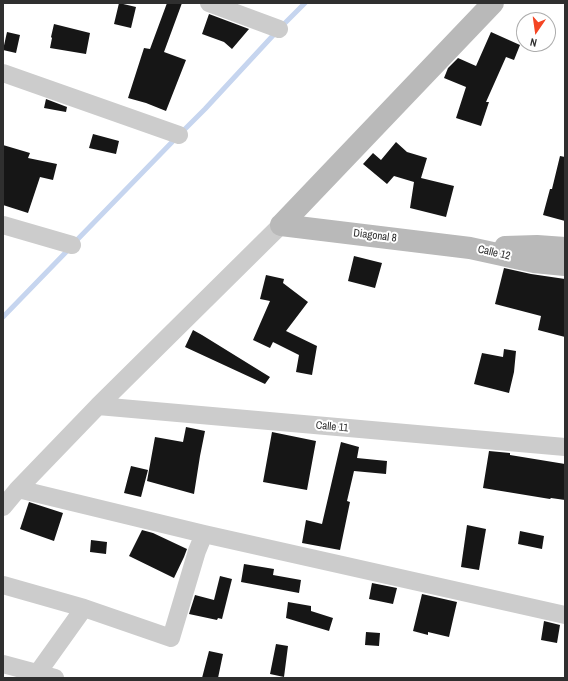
<!DOCTYPE html>
<html>
<head>
<meta charset="utf-8">
<style>
  body { margin:0 }
  #map { position:relative; width:568px; height:681px; overflow:hidden; background:#fff; font-family:"Archivo Narrow",sans-serif }
  canvas { display:block }
  .frame { position:absolute; inset:0; border:4px solid #2f2f2f; pointer-events:none }
  .north { position:absolute; left:516px; top:12px; width:40px; height:40px; box-sizing:border-box; background:#fff; border:1px solid #acacac; border-radius:50%; rotate:193deg; font-size:11px; font-weight:700; line-height:16px; text-align:center; color:#2f2f2f }
  .north::after { content:''; display:block; margin:auto; width:14px; height:18px; background:#f44523; clip-path:polygon(50% 0,100% 100%,50% 72%,0 100%) }
</style>
</head>
<body>
<div id="map">
<canvas width="568" height="681"></canvas>
<div class="frame"></div>
<div class="north">N</div>
</div>
<script>
const ctx = document.querySelector('canvas').getContext('2d');
ctx.lineJoin = 'round';
const shape = rows => new Path2D(rows.map(r => 'M' + r).join(''));
function trace(path, color, width, dash) { ctx.strokeStyle = color; ctx.lineWidth = width; ctx.lineCap = dash ? 'butt' : 'round'; ctx.setLineDash(dash || []); ctx.stroke(path); }
function fillPath(path, color) { ctx.fillStyle = color; ctx.fill(path, 'evenodd'); }
function drawText(font, color, halo, rows, align = 'center') {
  ctx.font = font + ' "Archivo Narrow",sans-serif'; ctx.lineWidth = 4; ctx.setLineDash([]); ctx.textBaseline = 'middle'; ctx.strokeStyle = halo; ctx.fillStyle = color; for (const [text, x, y, turn = 0] of rows) {
    ctx.save(); ctx.translate(x, y); ctx.rotate((+turn || 0) * Math.PI / 180); ctx.textAlign = isNaN(turn) ? turn : align; if (halo) ctx.strokeText(text, 0, 0); ctx.fillText(text, 0, 0); ctx.restore();
  }
}
trace(shape([
  [182,132,205,109,279,29,305,3],
  [74,243,176,138],
  [3,317,69,249]
]), '#c6d5ef', 5);
fillPath(shape([
  [119,3,136,7,131,28,114,24],
  [167,3,182,3,164,52,186,60,166,111,146,103,128,98,144,48,150,49],
  [209,14,249,29,232,49,224,42,202,34],
  [54,24,90,33,86,54,50,48,52,38,51,37],
  [7,32,20,35,16,53,3,50],
  [491,32,520,45,514,60,506,57,486,102,489,102,481,126,456,118,466,87,444,78,448,68,458,58,476,66],
  [46,99,67,107,66,112,44,108],
  [93,134,119,141,116,154,89,148],
  [396,142,407,152,427,158,421,178,454,186,446,217,410,208,414,182,394,176,387,184,363,164,373,153,381,160],
  [3,145,30,153,28,158,57,164,53,180,40,177,28,213,3,205],
  [560,156,565,157,565,221,543,215,550,189,552,189],
  [354,256,382,263,375,288,348,281],
  [504,268,531,274,565,279,565,337,538,330,541,316,495,304],
  [266,275,284,279,283,283,308,302,286,331,317,346,312,375,296,372,299,355,273,342,270,348,253,340,270,301,260,299],
  [193,330,202,335,270,377,265,384,185,347],
  [504,349,516,351,514,372,509,393,474,384,482,353,503,357],
  [186,427,205,431,200,456,194,494,147,481,155,437,183,442],
  [272,432,316,441,307,490,263,482],
  [341,442,359,447,357,458,387,461,386,474,354,471,347,501,350,502,340,550,302,543,306,520,322,524],
  [489,451,510,453,510,455,565,464,565,500,551,498,550,499,483,488],
  [131,466,148,470,141,497,124,493],
  [29,502,63,513,54,541,20,529],
  [467,525,486,529,479,570,461,567],
  [142,530,153,533,187,549,184,557,174,578,129,556],
  [520,531,544,536,542,549,518,544],
  [91,540,107,542,106,554,90,552],
  [244,564,274,569,273,575,301,580,299,593,241,582],
  [220,576,232,579,222,619,218,618,217,620,189,614,195,595,214,600],
  [372,583,397,588,393,604,369,599],
  [422,594,457,602,449,637,428,632,428,635,413,631],
  [288,602,311,606,311,611,333,618,329,631,286,618],
  [544,621,560,625,557,643,541,640],
  [366,632,380,633,379,646,365,645],
  [276,644,288,646,284,677,270,674],
  [209,651,223,654,218,678,202,678]
]), '#161616');
trace(shape([
  [209,3,279,29],
  [3,73,179,135],
  [3,225,72,245],
  [98,406,565,447],
  [18,489,204,534,565,615],
  [3,507,18,489,98,406,281,225],
  [3,585,84,608,171,638,197,551,204,534],
  [3,664,55,678],
  [34,678,84,608]
]), '#ccc', 18);
trace(shape([
  [281,225,493,3],
  [281,225,470,248,534,262,565,265],
  [505,247,537,246,565,248]
]), '#b9b9b9', 22);
drawText('11px', '#2f2f2f', '#fff', [
  ["Diagonal 8",375,236,7],
  ["Calle 12",494,253,13],
  ["Calle 11",332,427,5]
]);
</script>
</body>
</html>
